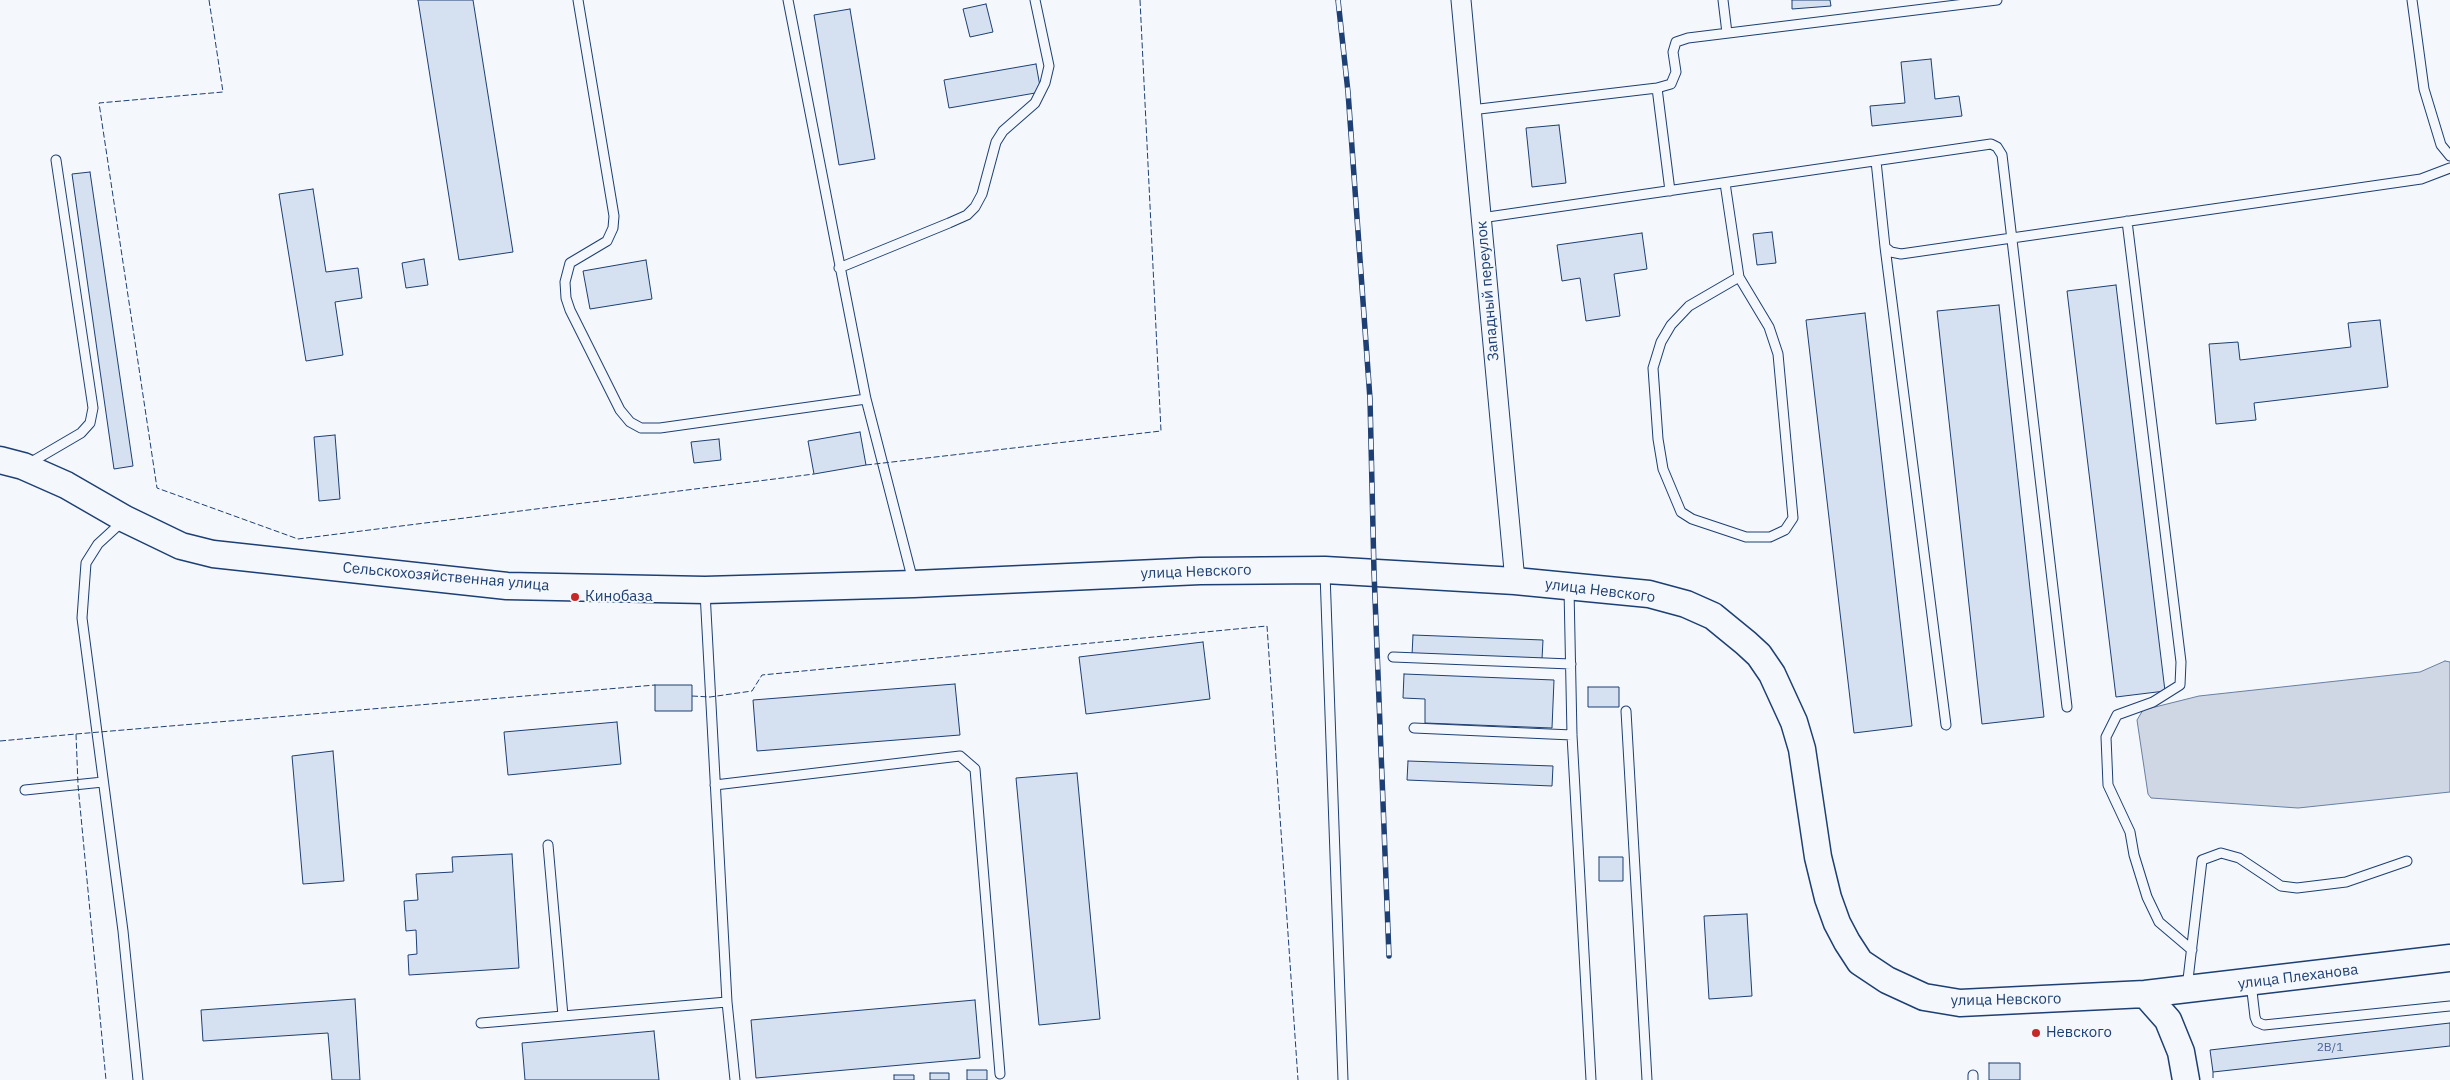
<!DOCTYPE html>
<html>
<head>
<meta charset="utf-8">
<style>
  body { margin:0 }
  canvas { display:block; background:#f4f7fb }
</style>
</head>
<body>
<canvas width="2450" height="1080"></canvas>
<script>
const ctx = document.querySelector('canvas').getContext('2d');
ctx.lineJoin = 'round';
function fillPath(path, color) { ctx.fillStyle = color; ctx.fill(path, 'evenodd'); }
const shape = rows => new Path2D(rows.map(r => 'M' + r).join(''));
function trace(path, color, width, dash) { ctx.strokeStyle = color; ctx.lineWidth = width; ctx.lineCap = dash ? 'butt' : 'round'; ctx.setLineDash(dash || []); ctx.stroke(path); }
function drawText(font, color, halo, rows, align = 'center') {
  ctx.font = font + ' "IBM Plex Sans",sans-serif'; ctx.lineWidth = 4; ctx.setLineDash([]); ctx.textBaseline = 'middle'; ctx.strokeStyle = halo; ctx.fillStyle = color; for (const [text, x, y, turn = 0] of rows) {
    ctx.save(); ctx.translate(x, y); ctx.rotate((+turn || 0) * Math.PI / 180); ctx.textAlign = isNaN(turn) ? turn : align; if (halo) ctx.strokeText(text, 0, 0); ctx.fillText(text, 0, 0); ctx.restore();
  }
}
const water = shape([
  [2445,661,2450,662,2450,792,2298,808,2151,798,2148,794,2137,720,2143,710,2199,696,2420,672,2445,661]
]);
fillPath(water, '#cfd7e4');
trace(water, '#687fa3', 1);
const building = shape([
  [418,0,473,0,513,252,459,260,418,0],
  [1792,0,1830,0,1831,6,1792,9,1792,0],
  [986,4,993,32,970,37,963,9,986,4],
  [850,9,875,159,839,165,814,15,850,9],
  [1931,59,1935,99,1959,96,1962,116,1872,126,1870,106,1905,103,1901,62,1931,59],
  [1036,64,1041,92,949,108,944,80,1036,64],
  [1559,125,1566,183,1532,187,1526,128,1559,125],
  [90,172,133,466,114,469,72,174,90,172],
  [313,189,326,272,358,268,362,298,335,302,343,355,306,361,279,194,313,189],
  [1772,232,1776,263,1757,265,1753,234,1772,232],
  [1642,233,1647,269,1614,274,1620,316,1586,321,1580,278,1562,281,1557,245,1642,233],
  [424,259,428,285,406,288,402,263,424,259],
  [646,260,652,299,590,309,583,271,646,260],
  [2116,285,2165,691,2116,697,2067,291,2116,285],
  [1999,305,2044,717,1982,724,1937,311,1999,305],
  [1865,313,1912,726,1854,733,1806,320,1865,313],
  [2380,320,2388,387,2254,403,2256,420,2216,424,2209,344,2238,342,2240,360,2351,347,2348,323,2380,320],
  [860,432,866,465,814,474,808,441,860,432],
  [335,435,340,499,319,501,314,437,335,435],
  [719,439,721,460,694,463,691,442,719,439],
  [1413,635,1543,640,1542,659,1412,655,1413,635],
  [1203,642,1210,699,1086,714,1079,657,1203,642],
  [1404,674,1554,680,1552,728,1425,723,1425,699,1403,698,1404,674],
  [955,684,960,735,757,751,753,700,955,684],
  [655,685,692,685,692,711,655,711,655,685],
  [1588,687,1619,687,1619,707,1588,707,1588,687],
  [617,722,621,764,508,775,504,732,617,722],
  [333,751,344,881,303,884,292,756,333,751],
  [1408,761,1553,766,1552,786,1407,780,1408,761],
  [1077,773,1100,1019,1039,1025,1016,778,1077,773],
  [512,854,519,968,409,975,408,955,417,954,416,930,406,931,404,901,418,900,416,874,453,872,452,857,512,854],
  [1599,857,1623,857,1623,881,1599,881,1599,857],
  [1747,914,1752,996,1709,999,1704,916,1747,914],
  [355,999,360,1080,332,1080,328,1033,203,1041,201,1010,355,999],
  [975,1000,980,1058,756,1078,751,1020,975,1000],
  [2450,1023,2450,1046,2213,1072,2210,1050,2450,1023],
  [654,1031,659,1080,525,1080,522,1043,654,1031],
  [1989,1063,2020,1063,2020,1080,1989,1080,1989,1063],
  [967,1070,987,1070,987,1080,967,1080,967,1070],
  [930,1073,949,1073,949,1080,930,1080,930,1073],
  [894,1075,914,1075,914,1080,894,1080,894,1075]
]);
fillPath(building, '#d5e0f0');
trace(building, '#1d3f73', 1);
const lane = shape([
  [578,0,614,216,613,228,607,241,570,263,565,282,566,298,570,310,620,410,630,422,641,428,660,428,866,399],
  [788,0,866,399,913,581],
  [1723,0,1727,33],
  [2412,0,2424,89,2441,145,2450,156],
  [1657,88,1670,191],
  [1471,110,1657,88,1671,84,1676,72,1673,52,1676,42,1688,38,1997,0],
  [1876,161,1885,247,1891,252,1901,254,2421,179,2450,168],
  [1725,183,1739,277,1689,306,1671,325,1661,342,1653,368,1658,439,1663,469,1681,512,1692,519,1746,537,1770,537,1785,530,1793,518,1778,354,1769,327,1739,277],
  [1481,218,1991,144,1997,147,2002,155,2067,707],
  [2127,221,2181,662,2180,685,2153,702,2117,715,2106,737,2108,785,2130,832,2134,855,2147,897,2159,922,2192,950],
  [1885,247,1946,725],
  [839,268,949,223,967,215,975,207,982,194,996,142,1003,131,1035,103,1045,83,1049,66,1035,0],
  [28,464,81,433,90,423,93,408,56,160],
  [123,521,98,544,86,563,82,618,123,931,138,1080],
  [1325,573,1343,1080],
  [1569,589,1572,735,1591,1080],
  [705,592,727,1002,735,1080],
  [1393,657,1571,664],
  [1626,711,1647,1080],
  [1414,728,1572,735],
  [715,785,960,756,975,769,1000,1074],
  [25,790,103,782],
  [548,845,563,1016],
  [2251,983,2255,1017,2257,1022,2264,1025,2450,1006],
  [2187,988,2202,860,2221,853,2239,858,2281,886,2297,888,2346,882,2407,861],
  [481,1023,727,1002],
  [1973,1075,1973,1080]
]);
const street = shape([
  [1461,0,1515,581]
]);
const secondary = shape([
  [0,460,23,466,66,485,125,519,181,546,213,554,507,586,705,590,914,584,1200,571,1325,570,1515,581,1649,594,1686,604,1713,616,1746,643,1759,655,1772,674,1794,722,1802,749,1818,857,1828,898,1837,923,1847,942,1860,962,1887,980,1924,997,1960,1003,2145,994,2450,958],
  [2145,994,2168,1020,2181,1052,2186,1080]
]);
trace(lane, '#1d3f73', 11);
trace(street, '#1d3f73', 21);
trace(secondary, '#1d3f73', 29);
trace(lane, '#f4f7fb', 9);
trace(street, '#f4f7fb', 19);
trace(secondary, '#f4f7fb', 26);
const rail = shape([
  [1338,0,1348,92,1370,399,1374,572,1389,956]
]);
trace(rail, '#1d3f73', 5.5);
trace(rail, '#f4f7fb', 4, [11]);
trace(shape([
  [209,0,223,92,99,103,157,488,298,539,814,474],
  [866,465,1161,431,1140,0],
  [692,696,710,697,752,691,762,675,1267,626,1298,1080],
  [76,734,655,685],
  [0,741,76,734,78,785,106,1080],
  [2213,1072,2213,1080]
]), '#1d3f73', 1, [6, 2.5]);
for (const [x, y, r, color] of [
  [575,597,5,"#c62828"],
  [2036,1033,5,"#c62828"]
]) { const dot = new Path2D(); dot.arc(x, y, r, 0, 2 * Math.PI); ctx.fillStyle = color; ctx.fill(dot); trace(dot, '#f4f7fb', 2); }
drawText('12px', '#4b6792', null, [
  ["2В/1",2330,1048]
]);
drawText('15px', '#1d3f73', '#f4f7fb', [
  ["Западный переулок",1488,291,-95],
  ["улица Невского",1196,572,-2],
  ["Сельскохозяйственная улица",446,577,5],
  ["улица Невского",1600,591,7],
  ["улица Плеханова",2298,977,-7],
  ["улица Невского",2006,1000,-1]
]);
drawText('15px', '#1d3f73', '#f4f7fb', [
  ["Кинобаза",585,597],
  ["Невского",2046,1033]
], 'left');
</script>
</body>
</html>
